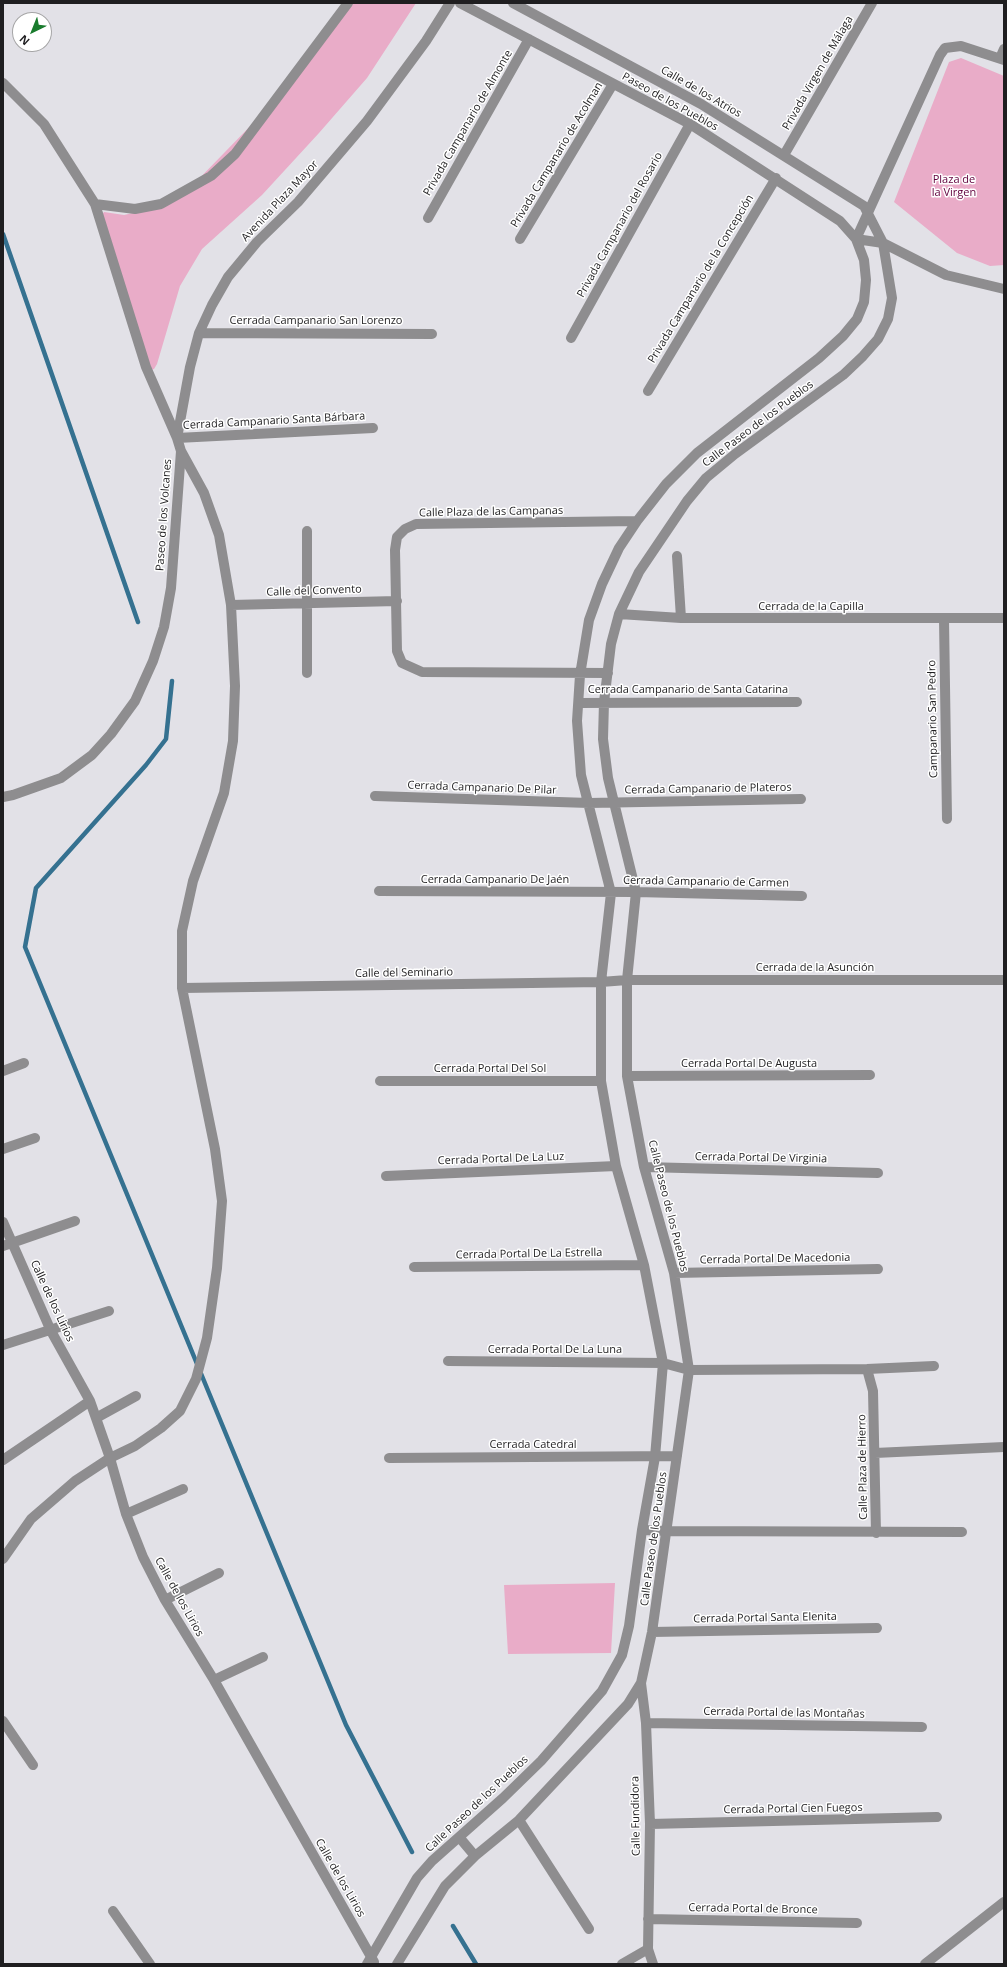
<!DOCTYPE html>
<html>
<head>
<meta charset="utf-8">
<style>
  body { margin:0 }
  #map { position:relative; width:1007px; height:1967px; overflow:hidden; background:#e2e1e7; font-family:"Open Sans",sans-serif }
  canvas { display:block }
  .frame { position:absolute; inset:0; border:4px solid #1f1e20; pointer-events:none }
  .north { position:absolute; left:12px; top:12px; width:40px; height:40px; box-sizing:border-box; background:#fff; border:1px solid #a5a5a6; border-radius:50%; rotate:223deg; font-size:11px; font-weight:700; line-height:16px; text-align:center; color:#1f1e20 }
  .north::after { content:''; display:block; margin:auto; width:14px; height:18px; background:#197b2d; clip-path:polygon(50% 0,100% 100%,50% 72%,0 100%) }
</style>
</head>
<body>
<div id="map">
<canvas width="1007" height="1967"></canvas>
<div class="frame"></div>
<div class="north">N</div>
</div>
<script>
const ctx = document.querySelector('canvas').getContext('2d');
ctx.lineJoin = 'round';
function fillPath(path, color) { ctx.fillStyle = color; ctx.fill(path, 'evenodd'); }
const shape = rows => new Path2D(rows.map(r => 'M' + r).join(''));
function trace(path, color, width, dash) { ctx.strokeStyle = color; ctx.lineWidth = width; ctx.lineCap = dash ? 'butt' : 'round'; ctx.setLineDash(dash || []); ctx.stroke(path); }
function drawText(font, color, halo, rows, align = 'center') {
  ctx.font = font + ' "Open Sans",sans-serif'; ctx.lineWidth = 3; ctx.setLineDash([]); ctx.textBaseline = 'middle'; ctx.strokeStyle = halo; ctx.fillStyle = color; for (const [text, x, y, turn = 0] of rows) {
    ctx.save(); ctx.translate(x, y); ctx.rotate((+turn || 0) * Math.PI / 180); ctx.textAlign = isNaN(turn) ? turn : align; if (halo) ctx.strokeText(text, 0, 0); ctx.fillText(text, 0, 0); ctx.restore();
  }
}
fillPath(shape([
  [343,3,416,3,367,78,319,133,262,195,202,249,180,286,157,364,154,369,147,371,97,222,104,212,124,215,146,210,190,188,260,116],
  [961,58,1004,76,1004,265,990,266,957,253,894,202,949,62],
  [615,1583,611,1653,508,1654,504,1585]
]), '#e9acc8');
trace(shape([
  [3,234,138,622],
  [172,681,166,739,146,765,36,888,25,947,346,1725,412,1852],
  [453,1926,476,1964]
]), '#357190', 4.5);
trace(shape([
  [1000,58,1004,49],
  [3,83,44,124,95,204,146,367,177,438,181,451,171,588,164,627,153,661,135,701,111,734,92,755,61,778,13,795,3,797],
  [784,155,872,3],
  [95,204,135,209,161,204,211,176,235,154,348,3],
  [428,218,529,39],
  [520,239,613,84],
  [856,239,940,55,945,48,961,46,1004,60],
  [856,239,883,243,946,275,1004,289],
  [199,333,432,334],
  [571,338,690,124],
  [648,391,776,178],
  [373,428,177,438,190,367,199,333,212,305,228,277,257,242,298,202,367,121,426,41,450,3],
  [307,531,307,673],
  [677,556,681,618],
  [231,605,397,601],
  [619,614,681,618,1004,618],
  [944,619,947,819],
  [608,673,422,672,402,663,397,651,395,550,397,537,405,529,416,524,637,521],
  [579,703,797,702],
  [375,796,589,803,801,799],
  [379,891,636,892,802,896],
  [182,988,601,982,627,980,1004,980],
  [3,1071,24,1063],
  [627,1076,870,1075],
  [380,1081,601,1081],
  [3,1149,35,1138],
  [644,1167,878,1173],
  [386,1176,616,1166],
  [3,1222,51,1331,90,1401,110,1458,126,1514,143,1557,165,1600,214,1680,374,1962],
  [3,1246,75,1221],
  [414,1267,644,1265],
  [674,1273,878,1269],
  [3,1345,109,1311],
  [448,1361,663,1363,689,1370,867,1369,934,1366],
  [867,1369,873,1391,876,1533],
  [96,1418,136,1396],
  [875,1453,1004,1447],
  [389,1458,677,1456],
  [3,1460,90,1401],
  [126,1514,183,1489],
  [642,1530,668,1531,962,1532],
  [3,1559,31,1519,75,1481,110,1458,135,1446,161,1428,180,1411,196,1379,207,1338,217,1268,222,1201,215,1149,182,988,182,931,193,881,224,793,233,741,235,686,231,605,219,535,204,493,181,451],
  [165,1600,219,1573],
  [652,1632,877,1628],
  [214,1680,263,1657],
  [641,1683,646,1723,650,1824,648,1949,653,1964],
  [3,1721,33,1765],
  [646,1723,922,1727],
  [519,1820,589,1929],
  [650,1824,937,1817],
  [459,1837,475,1856],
  [113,1911,150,1964],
  [648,1919,857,1923],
  [367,1964,417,1878,432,1861,503,1798,541,1761,602,1691,622,1655,629,1626,642,1530,655,1457,663,1363,644,1265,616,1166,601,1081,601,982,611,893,581,775,577,721,580,675,589,620,602,584,619,548,637,521,666,484,697,453,819,358,843,336,857,319,864,302,866,280,864,260,856,239,840,221,690,124,460,3],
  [397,1964,445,1886,475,1856,519,1820,628,1704,641,1683,652,1632,689,1370,674,1273,644,1167,627,1076,627,980,636,892,608,778,603,739,604,702,611,644,619,614,639,572,687,501,706,478,735,454,843,375,863,356,878,339,888,319,892,298,883,243,864,206,701,104,513,3],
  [622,1964,648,1949],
  [925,1964,1004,1902]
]), '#8e8d8f', 10);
drawText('11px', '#1f1e20', '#fff', [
  ["Privada Virgen de Málaga",818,73,-60],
  ["Calle de los Atrios",701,92,30],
  ["Paseo de los Pueblos",670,102,29],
  ["Privada Campanario de Almonte",468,123,-60],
  ["Privada Campanario de Acolman",557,155,-59],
  ["Avenida Plaza Mayor",280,201,-47],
  ["Privada Campanario del Rosario",620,225,-61],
  ["Privada Campanario de la Concepción",701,279,-59],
  ["Cerrada Campanario San Lorenzo",316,321],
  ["Cerrada Campanario Santa Bárbara",274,421,-3],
  ["Calle Paseo de los Pueblos",758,424,-37],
  ["Calle Plaza de las Campanas",491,512,-1],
  ["Paseo de los Volcanes",164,515,-86],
  ["Calle del Convento",314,591,-2],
  ["Cerrada de la Capilla",811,607],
  ["Cerrada Campanario de Santa Catarina",688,690],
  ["Campanario San Pedro",933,719,-91],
  ["Cerrada Campanario De Pilar",482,788,2],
  ["Cerrada Campanario de Plateros",708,789,-1],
  ["Cerrada Campanario De Jaén",495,880],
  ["Cerrada Campanario de Carmen",706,882,1],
  ["Cerrada de la Asunción",815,968],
  ["Calle del Seminario",404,973,-1],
  ["Cerrada Portal De Augusta",749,1064],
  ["Cerrada Portal Del Sol",490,1069],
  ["Cerrada Portal De Virginia",761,1158,1],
  ["Cerrada Portal De La Luz",501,1159,-2],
  ["Calle Paseo de los Pueblos",668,1206,76],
  ["Cerrada Portal De La Estrella",529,1254,-1],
  ["Cerrada Portal De Macedonia",775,1259,-1],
  ["Calle de los Lirios",52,1301,65],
  ["Cerrada Portal De La Luna",555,1350],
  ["Cerrada Catedral",533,1445],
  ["Calle Plaza de Hierro",863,1467,-91],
  ["Calle Paseo de los Pueblos",654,1539,-82],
  ["Calle de los Lirios",179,1597,61],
  ["Cerrada Portal Santa Elenita",765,1618,-1],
  ["Cerrada Portal de las Montañas",784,1713,1],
  ["Calle Paseo de los Pueblos",477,1804,-43],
  ["Cerrada Portal Cien Fuegos",793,1809,-1],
  ["Calle Fundidora",636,1816,-91],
  ["Calle de los Lirios",340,1878,60],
  ["Cerrada Portal de Bronce",753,1909,1]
]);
drawText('11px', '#60003d', '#fff', [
  ["Plaza de",954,180],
  ["la Virgen",954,193]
]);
</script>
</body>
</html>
